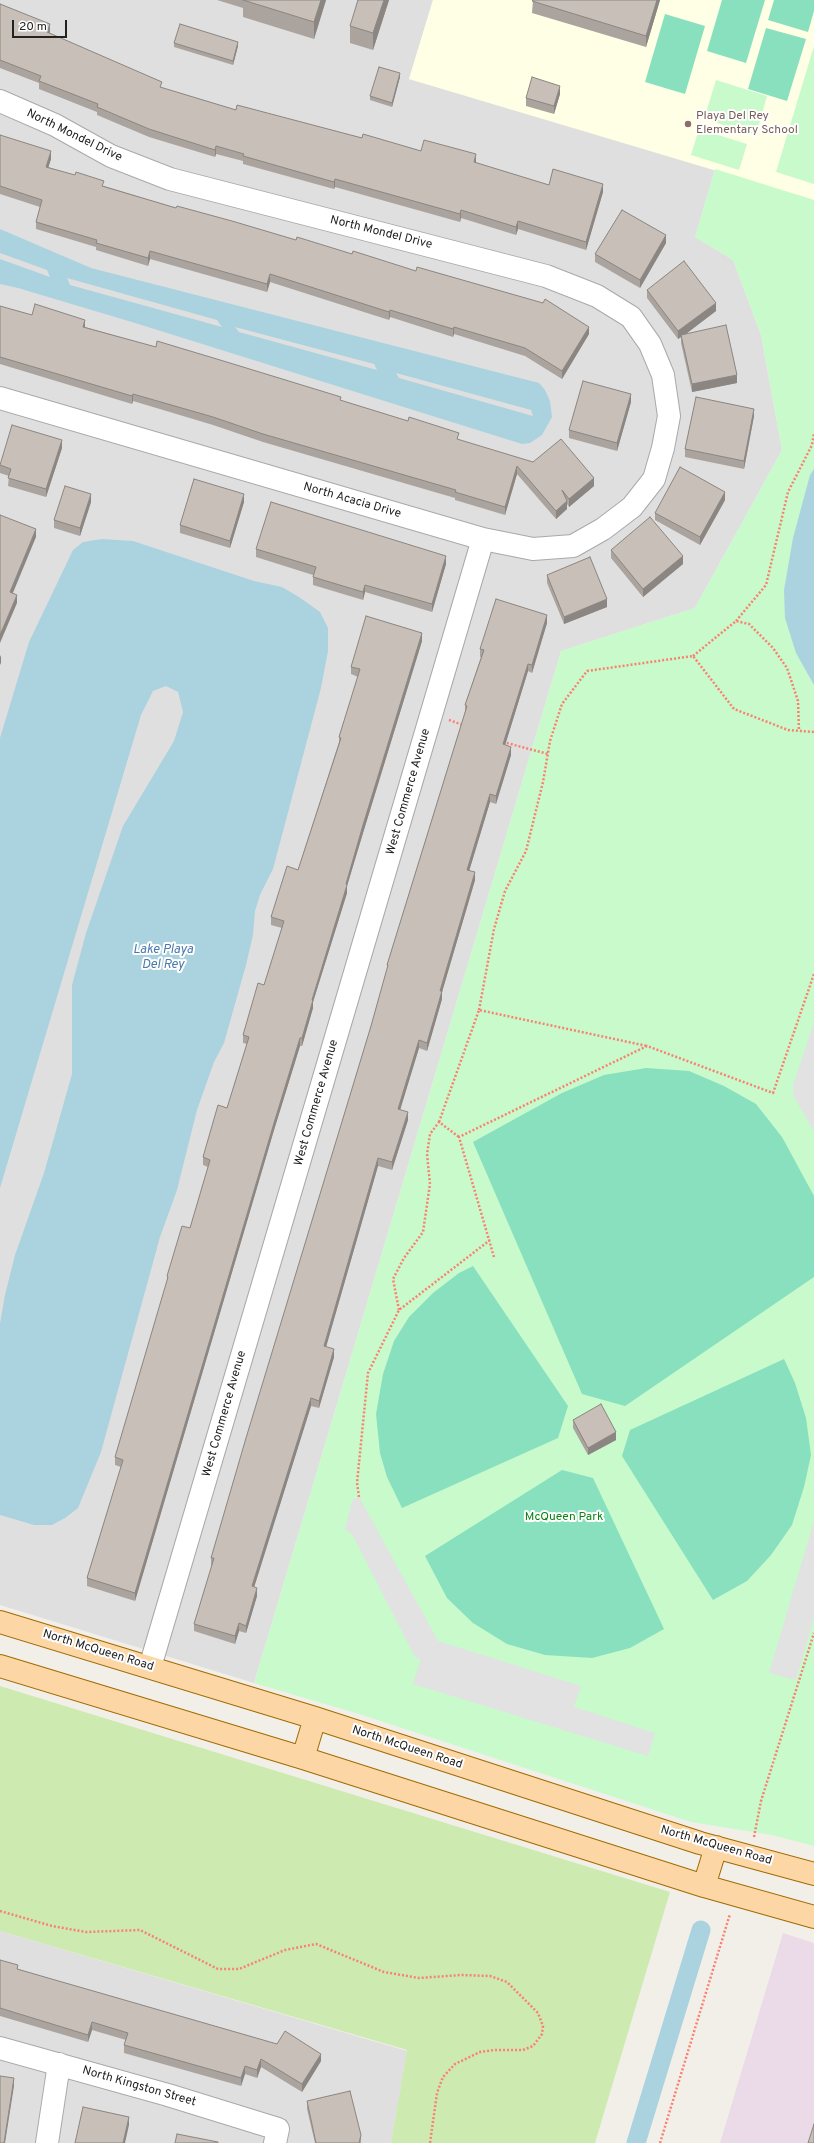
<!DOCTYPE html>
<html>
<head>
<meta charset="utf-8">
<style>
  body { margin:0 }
  #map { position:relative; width:814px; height:2143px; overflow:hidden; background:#f2efe9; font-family:Overpass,sans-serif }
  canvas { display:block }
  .scale { position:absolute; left:12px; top:20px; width:55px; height:18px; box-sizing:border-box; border:2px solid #222; border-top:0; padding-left:5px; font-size:12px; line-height:14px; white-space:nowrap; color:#222; -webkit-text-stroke:3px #fff; paint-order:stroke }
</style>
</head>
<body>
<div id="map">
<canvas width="814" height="2143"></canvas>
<div class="scale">20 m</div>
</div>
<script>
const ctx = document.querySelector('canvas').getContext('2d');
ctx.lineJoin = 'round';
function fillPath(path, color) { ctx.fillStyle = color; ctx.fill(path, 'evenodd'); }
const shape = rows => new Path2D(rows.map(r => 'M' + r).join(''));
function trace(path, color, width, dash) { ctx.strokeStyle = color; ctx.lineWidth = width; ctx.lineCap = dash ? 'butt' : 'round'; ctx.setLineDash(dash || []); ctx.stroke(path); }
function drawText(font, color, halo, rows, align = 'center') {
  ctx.font = font + ' Overpass,sans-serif'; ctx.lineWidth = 4; ctx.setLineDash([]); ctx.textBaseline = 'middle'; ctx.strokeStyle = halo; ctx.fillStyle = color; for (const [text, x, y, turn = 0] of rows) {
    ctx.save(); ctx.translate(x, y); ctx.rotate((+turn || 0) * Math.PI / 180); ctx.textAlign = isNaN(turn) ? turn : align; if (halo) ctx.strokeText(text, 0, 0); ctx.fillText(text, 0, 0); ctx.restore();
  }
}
fillPath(shape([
  [0,0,433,0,409,79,715,169,695,237,733,260,761,335,782,450,695,608,561,651,254,1683,0,1605],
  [0,1931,407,2051,391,2143,0,2143]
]), '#e0dfdf');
fillPath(shape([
  [783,1933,814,1943,814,2143,720,2143]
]), '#ebdbe8');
fillPath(shape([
  [433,0,814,0,814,200,409,79]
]), '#ffffe5');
fillPath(shape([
  [0,1686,670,1892,595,2143,391,2143,407,2050,0,1931]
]), '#cdebb0');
fillPath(shape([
  [814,46,814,184,776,172],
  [716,80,767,96,756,135,704,119],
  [699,129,747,144,739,170,691,155],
  [715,169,814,200,814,1846,772,1835,691,1822,359,1714,254,1683,561,651,695,608,782,450,761,335,733,260,695,237]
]), '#c8facc');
fillPath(shape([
  [722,0,765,0,746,63,707,51],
  [774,0,814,0,814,11,808,32,768,20],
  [665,14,705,26,685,94,645,82],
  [766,28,806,39,787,101,748,89],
  [646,1068,689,1071,724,1086,756,1104,782,1137,814,1196,814,1277,625,1406,582,1394,473,1142,562,1093,604,1075],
  [473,1266,568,1406,558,1438,402,1508,387,1477,380,1453,376,1414,383,1374,394,1341,409,1317,433,1293,459,1273],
  [784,1359,795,1383,806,1418,811,1455,804,1487,792,1525,771,1555,747,1581,713,1600,622,1456,630,1430],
  [562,1470,593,1478,664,1629,630,1648,592,1658,545,1655,507,1644,473,1623,447,1598,425,1556]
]), '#88e0be');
fillPath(shape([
  [814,1023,814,1131,794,1097,793,1085],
  [359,1497,438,1641,581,1686,574,1707,655,1733,648,1756,413,1684,421,1659,415,1657,352,1534,345,1530,352,1500],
  [814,1521,814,1618,796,1680,769,1673]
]), '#e2e2e2');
fillPath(shape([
  [0,229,91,268,539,383,545,390,550,401,552,417,542,435,530,443,522,444,135,323,18,288,0,284,0,259,50,277,47,270,0,253],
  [67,278,217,320,222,327,70,285],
  [235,327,374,364,377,370,239,332],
  [396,373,531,410,533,416,399,378],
  [814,469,814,685,796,653,785,618,784,590,793,538,810,475],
  [102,539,133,541,254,581,282,587,299,597,320,612,328,628,328,651,321,688,273,869,260,895,255,911,253,935,246,965,224,1043,214,1062,197,1110,177,1190,160,1237,101,1452,78,1508,65,1518,52,1525,34,1525,0,1515,0,1323,5,1295,15,1255,44,1173,72,1074,72,985,86,933,123,826,174,741,183,712,178,692,166,686,153,691,141,715,0,1188,0,738,29,642,73,550,83,542]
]), '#aad3df');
trace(shape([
  [636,2143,701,1930]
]), '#aad3df', 19);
const minor = shape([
  [0,101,55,125,111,156,170,179,546,276,597,296,631,317,650,344,663,375,669,416,663,448,654,479,632,507,603,529,573,546,533,549,483,539,0,398],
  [150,1667,483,539],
  [0,2048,168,2095,278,2129,275,2143],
  [47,2143,59,2064]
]);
const major = shape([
  [0,1622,315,1718,700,1843,814,1874],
  [0,1666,303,1758,704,1886,814,1917],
  [303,1758,315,1718],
  [704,1886,716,1847]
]);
trace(minor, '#a9a9a9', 24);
trace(major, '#a06b00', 24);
trace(shape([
  [736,621,766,585,788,492,812,445,814,433],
  [693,656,736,621,749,624,773,648,787,668,798,701,799,731],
  [449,720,463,725],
  [503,742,548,754],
  [479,1010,494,929,505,891,526,851,543,782,550,741,562,704,587,671,693,656,734,709,788,730,814,732],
  [439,1122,479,1010,647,1046],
  [494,1257,459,1137,647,1046,773,1093,814,974],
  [399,1310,393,1279,404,1258,423,1232,430,1184,427,1154,430,1134,439,1122,459,1137],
  [359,1497,357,1483,368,1373,399,1310,490,1240],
  [754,1837,761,1801,814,1633],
  [0,1911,52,1926,86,1932,140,1930,218,1969,239,1969,285,1950,316,1944,384,1972,419,1978,461,1975,490,1976,507,1982,538,2013,543,2026,542,2034,533,2046,523,2050,494,2050,480,2052,455,2064,443,2077,437,2093,430,2143],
  [660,2143,730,1914]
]), '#fa8072', 2.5, [2, 2]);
trace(minor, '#fff', 22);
trace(major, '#fcd6a4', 22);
fillPath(shape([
  [217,0,326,0,314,39,243,17,243,8],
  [389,0,373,50,350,43,350,26],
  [533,0,660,0,646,47,532,13],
  [0,4,50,32,50,33,162,88,236,110,476,163,549,185,603,192,586,250,518,229,516,235,461,218,460,222,335,187,334,189,243,164,243,161,216,154,215,157,149,137,97,115,97,112,39,89,39,83,0,68],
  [174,43,238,46,233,65,174,47],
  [400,77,392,107,370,100,370,96],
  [560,94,554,114,526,106,526,98],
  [0,135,51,159,48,167,104,186,589,334,562,379,525,356,454,334,453,337,390,317,389,320,270,282,267,292,150,259,148,266,96,250,96,247,36,229,36,222,40,207,0,194],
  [666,243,640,288,595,262,595,254],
  [647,290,716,311,685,334,737,383,692,392,681,343,681,337,678,339,647,298],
  [0,306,32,315,85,327,341,401,594,486,569,507,567,504,567,509,556,519,517,474,505,515,455,500,455,498,263,442,213,425,133,401,132,404,0,364],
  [631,402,617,451,569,438,569,430],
  [754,416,744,469,685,457,685,449],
  [62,448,46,497,8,486,9,476,0,473,0,465],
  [725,500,700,545,655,520,655,513],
  [91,502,80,536,54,528,54,520],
  [244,502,230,548,180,533,180,525],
  [256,549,446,564,432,612,365,592,363,600,313,585,313,575,256,557],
  [611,550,683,564,643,597,611,558],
  [547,575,607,607,564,624,547,583],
  [547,623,532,673,528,671,505,745,511,755,496,804,490,802,469,871,475,880,442,992,442,999,427,1051,419,1048,400,1109,408,1120,392,1170,378,1166,326,1347,334,1357,319,1408,311,1406,254,1587,257,1596,246,1633,239,1631,235,1644,194,1631,194,1624,212,1566,211,1565,211,1558,371,1026,387,970,387,965,465,712,465,705,481,657,480,657,480,649],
  [422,641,363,833,347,886,347,893,313,1002,313,1008,302,1046,300,1046,274,1130,135,1601,87,1586,87,1578,121,1467,115,1465,115,1457,167,1282,167,1276,190,1228,208,1167,203,1165,203,1157,227,1108,247,1044,243,1043,243,1035,264,985,282,928,271,925,271,917,298,870,339,742,339,737,358,677,351,674,351,667],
  [573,1420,616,1440,588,1455,573,1428],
  [0,1960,18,1969,321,2061,302,2092,261,2067,257,2078,245,2074,241,2086,124,2053,124,2045,126,2040,92,2030,88,2042,0,2016],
  [307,2101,361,2135,361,2143,315,2143,307,2109]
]), '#aba49e');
fillPath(shape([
  [321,0,326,0,314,39,314,22],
  [384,0,389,0,373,50,373,33],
  [657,0,660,0,646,47,646,36],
  [50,24,50,32,47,40,47,32],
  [238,42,238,46,233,65,233,61],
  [400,73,400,77,392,107,392,103],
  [560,86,560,94,554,114,554,106],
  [216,146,216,154,215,157,215,150],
  [51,151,51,159,46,175,46,167],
  [476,154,476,162,474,170,474,162],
  [335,179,335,187,334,189,334,182],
  [603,184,603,192,586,250,586,242],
  [461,210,461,218,460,222,460,214],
  [518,221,518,229,516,235,516,227],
  [666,235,666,243,640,288,640,280],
  [150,251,150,259,148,266,148,258],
  [270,274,270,282,267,292,267,284],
  [716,303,716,311,682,337,681,335,681,337,678,339,678,331],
  [390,310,390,317,389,320,389,312],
  [85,320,85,328,83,327],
  [454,327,454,334,453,337,453,329],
  [589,327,589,334,562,379,562,371],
  [737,375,737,383,692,392,692,384],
  [133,394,133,401,132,404,132,396],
  [631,394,631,402,617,451,617,443],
  [754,409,754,416,744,469,744,461],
  [62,440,62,448,46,497,46,489],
  [517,466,517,474,505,515,505,507],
  [594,478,594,486,569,507,569,499],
  [725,492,725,500,700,545,700,537],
  [91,494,91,502,80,536,80,528],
  [244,494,244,502,230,548,230,541],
  [567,501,567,509,556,519,556,511],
  [36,529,36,537,10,600,10,592],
  [446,556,446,564,432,612,432,604],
  [683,556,683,564,643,597,643,589],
  [365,585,365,592,363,600,363,592],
  [17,595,17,603,0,643,0,635],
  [607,599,607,607,564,624,564,617],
  [547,615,547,623,532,673,532,665],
  [422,633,422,641,363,833,347,886,347,893,313,1002,313,1008,302,1046,302,1038,312,1000,363,825],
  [1,655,1,663,0,665,0,657],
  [528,664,528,671,503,752,503,744],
  [511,747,511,755,496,804,496,796],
  [490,794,490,802,467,878,467,870],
  [475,872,475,880,442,992,442,999,427,1051,427,1043,440,991],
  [300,1038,300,1046,274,1130,135,1601,135,1593,274,1123],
  [419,1040,419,1048,398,1117,398,1109],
  [408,1112,408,1120,392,1170,392,1162],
  [378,1158,378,1166,324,1354,324,1346],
  [334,1349,334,1357,319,1408,319,1401],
  [311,1398,311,1406,252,1594,252,1586],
  [616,1432,616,1440,588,1455,588,1448],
  [257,1588,257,1596,246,1633,246,1626],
  [239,1623,239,1631,235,1644,235,1636],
  [92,2022,92,2030,88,2042,88,2035],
  [321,2054,321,2061,302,2092,302,2084],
  [261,2059,261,2067,257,2078,257,2070],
  [245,2066,245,2074,241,2086,241,2078],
  [14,2078,14,2086,5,2143,4,2143],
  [129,2117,129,2125,125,2143,123,2143]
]), '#8b8681');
const building = shape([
  [243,0,321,0,314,22,243,0],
  [358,0,384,0,373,33,350,26,358,0],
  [533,0,657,0,646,36,532,1,533,0],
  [0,4,50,24,47,32,162,82,160,87,236,110,237,105,362,138,363,134,421,151,424,140,476,154,474,162,549,185,553,169,603,184,586,242,518,221,516,227,461,210,460,214,335,179,334,182,243,156,244,154,216,146,215,150,149,129,97,107,98,104,39,81,41,76,0,60,0,4],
  [180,24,238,42,233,61,174,43,180,24],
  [379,67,400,73,392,103,370,96,379,67],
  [532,77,560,86,554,106,526,98,532,77],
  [0,135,51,151,46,167,75,175,76,172,104,181,102,186,176,208,177,206,232,221,296,240,297,237,352,254,353,251,416,271,417,267,543,303,545,299,589,327,562,371,525,348,454,327,453,329,390,310,389,312,270,274,267,284,150,251,148,258,96,243,97,240,36,222,42,200,0,186,0,135],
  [622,210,666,235,640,280,595,254,622,210],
  [684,261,716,303,678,331,647,290,684,261],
  [35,304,85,320,83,327,156,347,157,341,230,363,341,397,340,400,408,421,409,417,459,433,457,439,533,462,561,439,594,478,569,499,562,490,567,501,556,511,517,466,505,507,455,492,456,490,263,434,213,417,133,394,132,396,0,357,0,306,32,315,35,304],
  [726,325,737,375,692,384,681,335,726,325],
  [583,381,631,394,617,443,569,430,583,381],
  [696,397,754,409,744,461,685,449,696,397],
  [12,425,62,440,46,489,8,478,11,469,0,465,12,425],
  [680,467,725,492,700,537,655,513,680,467],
  [194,479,244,494,230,541,180,525,194,479],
  [65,486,91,494,80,528,54,520,65,486],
  [271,502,446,556,432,604,365,585,363,592,313,577,316,567,256,549,271,502],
  [0,515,36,529,10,592,17,595,0,635,0,515],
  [650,517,683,556,643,589,611,550,650,517],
  [590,557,607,599,564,617,547,575,590,557],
  [496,599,547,615,532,665,528,664,503,744,511,747,496,796,490,794,467,870,475,872,440,991,442,991,427,1043,419,1040,398,1109,408,1112,392,1162,378,1158,324,1346,334,1349,319,1401,311,1398,252,1586,257,1588,246,1626,239,1623,235,1636,194,1624,214,1558,211,1558,246,1438,371,1026,388,965,387,965,467,706,465,705,484,650,480,649,496,599],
  [366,616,422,633,363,825,346,884,347,885,312,1000,313,1000,302,1038,300,1038,274,1123,135,1593,87,1578,123,1460,115,1457,168,1277,167,1276,182,1226,190,1228,210,1160,203,1157,218,1105,227,1108,249,1037,243,1035,258,983,264,985,284,921,271,917,287,866,298,870,341,738,339,737,360,669,351,667,366,616],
  [601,1404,616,1432,588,1448,573,1420,601,1404],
  [0,1960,18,1965,17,1969,277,2044,285,2031,321,2054,302,2084,261,2059,257,2070,245,2066,241,2078,124,2045,128,2033,92,2022,88,2035,0,2008,0,1960],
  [0,2076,14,2078,4,2143,0,2143,0,2076],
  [350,2091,361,2135,359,2143,316,2143,307,2101,350,2091],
  [83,2107,129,2117,123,2143,75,2143,83,2107],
  [814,2124,814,2143,808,2143,814,2124],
  [177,2134,218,2142,218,2143,175,2143,177,2134]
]);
fillPath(building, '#c7bfb8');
trace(building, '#8b8681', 1);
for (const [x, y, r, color] of [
  [688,124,4,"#8d6e63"]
]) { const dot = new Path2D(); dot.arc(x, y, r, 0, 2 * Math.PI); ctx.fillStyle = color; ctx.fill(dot); trace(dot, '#fff', 1.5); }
drawText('12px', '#785e54', '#fff', [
  ["Playa Del Rey",696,117],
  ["Elementary School",696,131]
], 'left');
drawText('12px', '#222', '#fff', [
  ["North Mondel Drive",74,136,26],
  ["North Mondel Drive",381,233,14],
  ["North Acacia Drive",352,501,16],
  ["West Commerce Avenue",409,792,-74],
  ["West Commerce Avenue",317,1103,-74],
  ["West Commerce Avenue",225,1414,-74],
  ["North McQueen Road",98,1651,17],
  ["North McQueen Road",407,1748,18],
  ["North McQueen Road",716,1846,16],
  ["North Kingston Street",139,2087,16]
]);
drawText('12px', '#0c8416', '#fff', [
  ["McQueen Park",564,1518]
]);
drawText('italic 13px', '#4a7aab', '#fff', [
  ["Lake Playa",163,950],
  ["Del Rey",163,965]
]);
</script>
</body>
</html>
